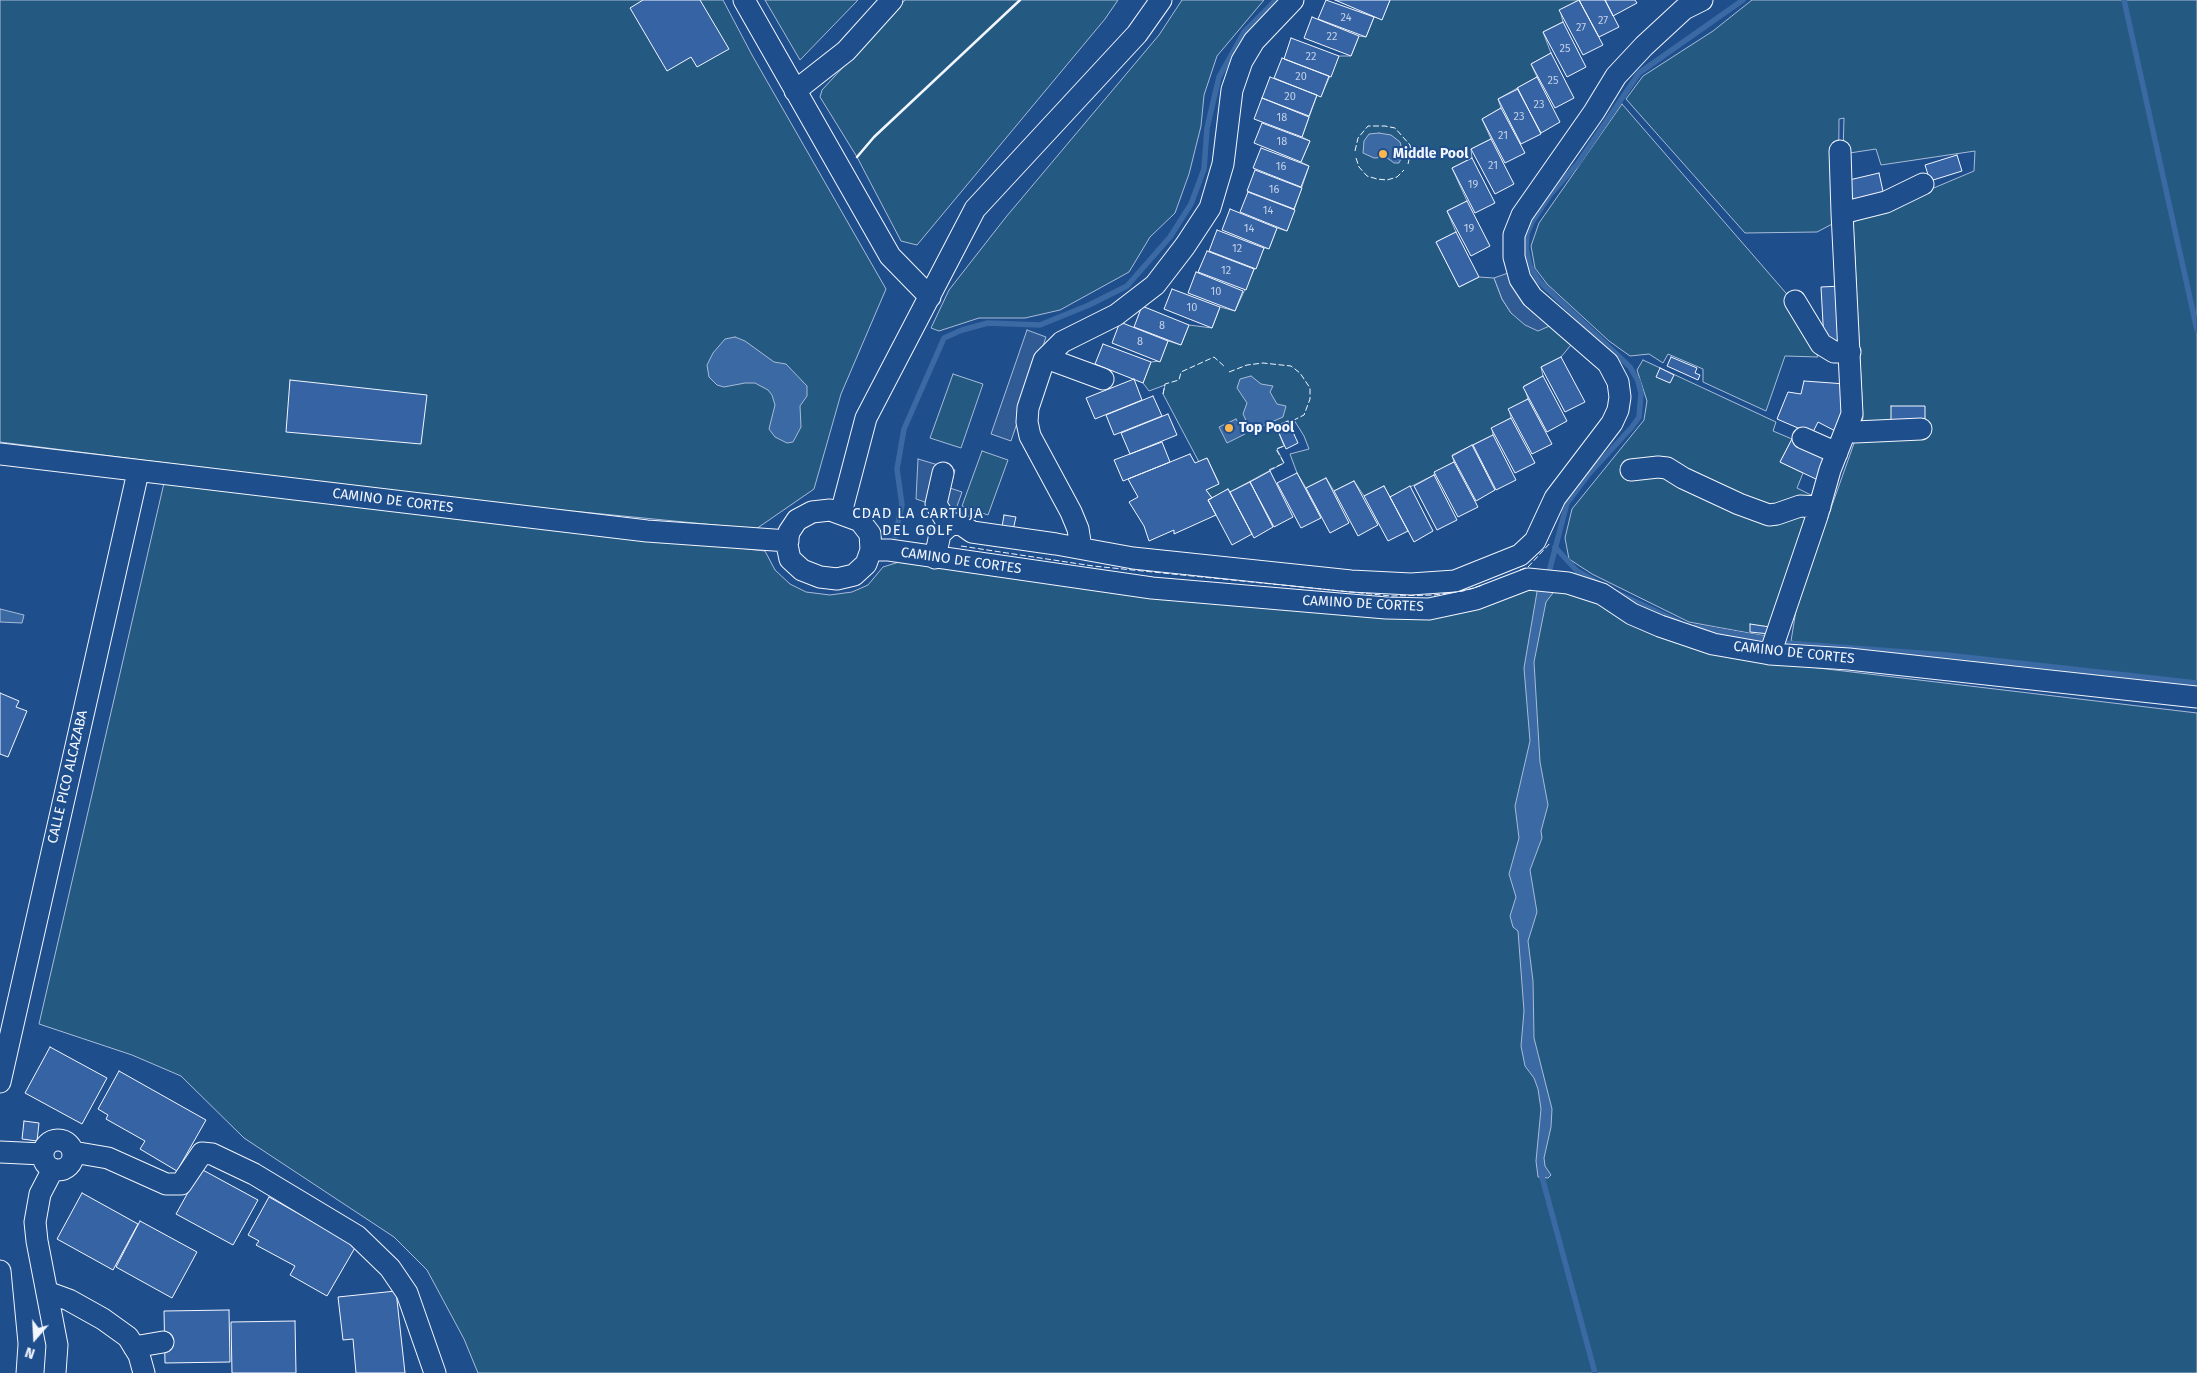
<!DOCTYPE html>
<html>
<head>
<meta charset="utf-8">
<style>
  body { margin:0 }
  #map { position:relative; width:2197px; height:1373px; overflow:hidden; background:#1f4e8c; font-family:"Fira Sans",sans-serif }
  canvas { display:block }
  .north { position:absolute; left:10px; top:1313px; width:50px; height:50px; -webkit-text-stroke:4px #1f4e8c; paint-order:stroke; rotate:199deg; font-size:14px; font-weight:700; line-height:20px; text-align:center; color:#f2f6ff }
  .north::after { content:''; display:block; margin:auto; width:18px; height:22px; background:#f2f6ff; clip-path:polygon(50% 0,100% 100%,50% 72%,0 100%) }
</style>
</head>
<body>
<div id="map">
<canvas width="2197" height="1373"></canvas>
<div class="north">N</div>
</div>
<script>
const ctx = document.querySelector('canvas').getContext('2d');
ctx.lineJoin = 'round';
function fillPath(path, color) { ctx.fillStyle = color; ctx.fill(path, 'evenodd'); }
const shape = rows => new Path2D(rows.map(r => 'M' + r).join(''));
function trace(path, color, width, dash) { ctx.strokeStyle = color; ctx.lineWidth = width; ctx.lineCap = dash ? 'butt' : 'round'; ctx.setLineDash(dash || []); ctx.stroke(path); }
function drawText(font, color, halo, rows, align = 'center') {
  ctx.font = font + ' "Fira Sans",sans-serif'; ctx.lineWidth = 4; ctx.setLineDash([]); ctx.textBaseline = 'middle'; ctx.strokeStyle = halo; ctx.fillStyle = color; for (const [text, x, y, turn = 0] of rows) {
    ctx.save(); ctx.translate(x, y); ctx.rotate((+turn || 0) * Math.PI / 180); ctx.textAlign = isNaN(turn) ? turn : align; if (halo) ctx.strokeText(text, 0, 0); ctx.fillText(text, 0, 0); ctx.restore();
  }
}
const green = shape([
  [0,0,723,0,752,55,886,289,841,394,814,489,756,529,459,500,0,442,0,0],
  [765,0,858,0,800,60,765,0],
  [905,0,1118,0,1105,19,917,245,901,241,857,157,820,97,822,90,905,0],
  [1182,0,1264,0,1217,56,1204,95,1201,126,1189,174,1175,213,1150,237,1129,272,1060,310,1025,318,979,318,939,331,931,328,949,290,1006,217,1159,35,1182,0],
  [1390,0,1579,0,1560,10,1563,22,1543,32,1551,53,1531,64,1537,77,1498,99,1501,108,1482,119,1491,139,1471,149,1472,158,1452,168,1467,201,1447,211,1456,232,1436,242,1459,287,1479,277,1494,278,1502,299,1511,313,1554,324,1575,340,1561,357,1541,367,1543,376,1524,386,1528,399,1509,409,1511,418,1492,428,1493,435,1452,455,1454,462,1435,472,1434,475,1390,497,1384,486,1364,496,1354,481,1334,491,1326,478,1306,488,1297,473,1290,454,1309,449,1304,436,1294,420,1276,426,1284,446,1277,449,1284,463,1230,492,1228,489,1212,498,1206,490,1219,483,1207,458,1199,462,1163,394,1165,385,1149,391,1143,383,1151,362,1160,361,1168,341,1181,345,1189,325,1212,328,1220,307,1235,311,1264,248,1269,248,1277,228,1287,231,1309,166,1301,162,1310,141,1302,137,1317,95,1321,96,1339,56,1351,56,1359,36,1366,37,1374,17,1382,19,1390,0],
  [1752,0,2197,0,2197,687,1888,655,1791,641,1797,604,1863,418,1853,222,1974,171,1975,151,1881,165,1876,149,1843,154,1844,118,1839,119,1838,221,1817,232,1745,233,1626,99,1643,76,1713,31,1752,0],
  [1622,104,1792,300,1818,357,1785,356,1766,411,1703,382,1703,369,1668,354,1663,363,1649,354,1630,356,1609,341,1547,284,1535,268,1531,246,1539,223,1622,104],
  [1643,360,1776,422,1773,431,1792,439,1780,462,1803,473,1797,488,1815,497,1771,637,1689,622,1592,574,1569,559,1565,538,1572,509,1644,420,1647,401,1637,370,1643,360],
  [953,374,983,384,961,448,930,438,953,374],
  [982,451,1008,460,988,515,962,506,982,451],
  [164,483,765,551,775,570,790,584,806,592,830,595,852,592,868,585,883,567,899,562,1420,618,1538,586,1579,593,1734,658,2197,713,2197,1373,478,1373,464,1339,427,1270,394,1237,244,1138,181,1076,132,1055,39,1024,164,483]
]);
fillPath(green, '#245a82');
trace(green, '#a8bbd7', 1);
const parking = shape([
  [1511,272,1554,324,1538,331,1525,325,1511,313,1502,299,1494,278,1511,272],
  [1027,330,1046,337,1011,441,991,434,1027,330],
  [918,459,955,470,950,488,962,492,955,512,916,499,918,459]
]);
fillPath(parking, '#305b95');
trace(parking, '#a8bbd7', 1);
const water = shape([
  [1379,133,1391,135,1400,142,1403,154,1399,163,1394,163,1386,157,1374,158,1363,153,1364,141,1369,134,1379,133],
  [735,337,745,341,774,362,786,364,807,386,807,396,800,406,801,427,793,442,787,443,775,437,769,429,775,405,772,395,768,390,755,383,745,383,724,387,717,385,709,377,707,365,713,353,725,339,735,337],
  [1251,376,1261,384,1273,386,1270,392,1277,404,1286,406,1283,417,1251,431,1243,414,1247,403,1237,388,1240,379,1251,376],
  [1236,419,1245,434,1227,443,1219,427,1236,419],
  [1538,586,1556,589,1546,602,1534,662,1540,762,1548,805,1541,831,1542,838,1530,870,1537,912,1528,941,1533,981,1534,1038,1552,1109,1551,1127,1544,1158,1545,1166,1551,1175,1548,1178,1538,1177,1536,1161,1541,1109,1538,1089,1534,1078,1525,1066,1521,1046,1524,1011,1518,931,1513,927,1510,916,1516,897,1509,874,1519,838,1515,806,1530,741,1524,668,1538,586],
  [0,609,24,615,22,623,0,622,0,609]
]);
fillPath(water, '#3b69a3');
trace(water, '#a8bbd7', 1);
trace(shape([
  [2124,0,2197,330],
  [895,536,902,505,897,469,904,429,944,338,962,330,988,323,1040,325,1089,305,1127,286,1170,237,1191,204,1204,169,1207,128,1219,77,1244,32,1276,0],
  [1555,547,1577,571,1598,583],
  [1548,576,1567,503,1588,475,1632,427,1639,417,1641,393,1638,381,1630,367,1539,281,1530,266,1526,248,1527,234,1532,222,1550,195,1578,163,1639,73,1743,0],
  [1617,593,1679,622],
  [1695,627,1766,639],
  [1785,643,1946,655,2197,683],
  [1542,1170,1542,1177,1595,1373]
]), '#3b69a3', 5.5);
const building = shape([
  [643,0,700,0,729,49,697,67,691,57,667,71,630,8,643,0],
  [1326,0,1374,17,1366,37,1318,19,1326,0],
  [1335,0,1390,0,1382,20,1335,0],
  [1579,0,1605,0,1619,27,1599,37,1579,0],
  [1579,0,1603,45,1583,55,1559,10,1579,0],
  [1605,0,1635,0,1637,3,1613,16,1605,0],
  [1312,17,1359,36,1351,56,1304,38,1312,17],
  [1563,22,1586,67,1567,77,1543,32,1563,22],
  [1291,38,1339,56,1331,77,1284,59,1291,38],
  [1551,53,1574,98,1555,108,1531,64,1551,53],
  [1282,58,1329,76,1321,97,1274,78,1282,58],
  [1270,77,1317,95,1309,116,1262,98,1270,77],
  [1537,77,1560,122,1541,133,1517,88,1537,77],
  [1518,89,1541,134,1521,144,1498,99,1518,89],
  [1262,98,1309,117,1302,137,1254,119,1262,98],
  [1501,108,1525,153,1505,163,1482,119,1501,108],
  [1262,123,1310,141,1301,162,1254,143,1262,123],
  [1491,139,1514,184,1495,194,1471,149,1491,139],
  [1261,148,1309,166,1301,187,1253,168,1261,148],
  [1957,155,1962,171,1930,181,1925,165,1957,155],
  [1472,158,1495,203,1475,213,1452,168,1472,158],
  [1255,170,1302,188,1294,209,1247,191,1255,170],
  [1879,173,1884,196,1850,203,1845,181,1879,173],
  [1248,192,1295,210,1287,231,1240,212,1248,192],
  [1467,201,1490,246,1471,256,1447,211,1467,201],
  [1230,209,1277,228,1269,249,1222,230,1230,209],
  [1217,230,1264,248,1256,269,1209,251,1217,230],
  [1456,232,1479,277,1459,287,1436,242,1456,232],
  [1207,251,1254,269,1246,290,1198,272,1207,251],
  [1196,272,1243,291,1235,311,1188,293,1196,272],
  [1842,286,1846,340,1824,341,1821,287,1842,286],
  [1172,289,1220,307,1212,328,1164,309,1172,289],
  [1142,306,1189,325,1181,345,1134,327,1142,306],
  [1120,322,1168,341,1160,362,1112,343,1120,322],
  [1103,344,1151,362,1143,383,1095,364,1103,344],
  [1561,357,1585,402,1565,412,1541,367,1561,357],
  [1671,357,1697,368,1695,373,1700,375,1698,380,1667,366,1671,357],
  [1660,368,1674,375,1670,383,1656,377,1660,368],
  [1543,376,1567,421,1547,432,1523,387,1543,376],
  [1134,379,1142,400,1095,419,1086,398,1134,379],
  [290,380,427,395,421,444,286,432,290,380],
  [1804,381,1846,384,1839,433,1818,422,1812,434,1777,419,1788,392,1801,394,1804,381],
  [1153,396,1162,416,1114,435,1106,415,1153,396],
  [1528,399,1552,444,1532,454,1508,409,1528,399],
  [1891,406,1925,406,1925,421,1891,420,1891,406],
  [1168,414,1177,435,1130,454,1121,433,1168,414],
  [1511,418,1535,463,1515,473,1491,428,1511,418],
  [1288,421,1298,443,1286,449,1276,426,1288,421],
  [1493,435,1516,480,1496,490,1473,445,1493,435],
  [1792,439,1829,457,1818,480,1780,462,1792,439],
  [1162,442,1170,462,1123,481,1114,460,1162,442],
  [1472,445,1495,490,1476,501,1452,456,1472,445],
  [1190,454,1195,463,1207,458,1219,484,1206,490,1212,498,1208,500,1216,515,1174,534,1174,530,1149,541,1144,526,1129,502,1138,497,1128,479,1190,454],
  [1454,462,1478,507,1458,517,1434,472,1454,462],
  [1270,471,1293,517,1274,527,1250,482,1270,471],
  [1297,473,1321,518,1301,528,1277,483,1297,473],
  [1434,475,1457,520,1437,530,1414,486,1434,475],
  [1326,478,1349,523,1330,533,1306,488,1326,478],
  [1354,481,1378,525,1358,536,1334,491,1354,481],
  [1250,482,1273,527,1254,538,1230,492,1250,482],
  [1384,486,1408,531,1388,541,1364,496,1384,486],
  [1410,486,1433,531,1414,542,1390,497,1410,486],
  [1228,489,1252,534,1232,545,1208,500,1228,489],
  [1004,515,1016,517,1013,530,1002,527,1004,515],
  [1750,624,1770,627,1770,634,1750,632,1750,624],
  [0,693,19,701,16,707,27,711,8,757,0,754,0,693],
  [50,1047,107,1078,82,1124,25,1093,50,1047],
  [119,1071,206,1120,177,1171,140,1149,145,1141,106,1119,108,1115,98,1109,119,1071],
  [24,1121,39,1123,37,1141,22,1139,24,1121],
  [201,1169,258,1200,233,1245,176,1214,201,1169],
  [82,1193,138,1224,113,1270,57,1239,82,1193],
  [269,1197,356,1246,327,1296,290,1275,295,1266,256,1245,259,1241,248,1235,269,1197],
  [140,1221,197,1252,172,1298,116,1267,140,1221],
  [396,1291,405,1373,356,1373,353,1339,343,1340,338,1297,396,1291],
  [229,1310,230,1362,165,1363,164,1311,229,1310],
  [295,1321,296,1373,232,1373,231,1322,295,1321]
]);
fillPath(building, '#3563a3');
trace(building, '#f2f6ff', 1);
const minor = shape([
  [744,0,890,256,930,297],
  [795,91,846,51,892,0],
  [1840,151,1842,213,1886,202,1923,184],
  [1795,301,1821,344,1834,352,1850,352],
  [1046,358,1103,379],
  [1848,429,1855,432,1921,429],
  [1803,438,1837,453],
  [0,454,647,531,788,541],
  [1631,470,1658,467,1667,468,1683,478,1739,504,1769,515,1777,514,1800,506,1820,507],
  [943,473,936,504,949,526],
  [830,510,860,521,870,534,871,550,866,564,854,575,837,579,820,577,802,570,790,559,787,545,789,532,797,520,812,512,830,510],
  [841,513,866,418,975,209,1137,34,1161,0],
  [1081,548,1078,529,1071,512,1030,436,1027,422,1028,408,1044,360,1062,342,1116,315,1155,285,1185,246,1210,208,1223,164,1232,90,1242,61,1254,41,1293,0],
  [871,550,889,550,1152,588,1386,608,1429,609,1476,599,1528,579,1568,583,1602,594,1632,614,1660,626,1713,644,1770,654,1849,659,2197,697],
  [935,558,940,534,949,526,955,524,962,525,972,532,1056,544,1133,558,1351,581,1411,584,1455,581,1520,555,1535,541,1555,498,1612,423,1618,410,1620,397,1618,382,1608,363,1532,297,1520,279,1514,257,1514,235,1522,215,1594,112,1616,76,1644,46,1684,9,1702,0],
  [1770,654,1817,516,1830,470,1852,414,1842,213],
  [0,1082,138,472],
  '43 1155a15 15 0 1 1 30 0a15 15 0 1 1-30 0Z',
  [0,1152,43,1154],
  [73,1152,108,1158,166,1184,181,1184,202,1153,212,1154,254,1174,357,1236,390,1268,407,1293,435,1373],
  [53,1169,40,1194,35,1222,37,1241,57,1345,55,1373],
  [0,1271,7,1344,5,1373],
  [47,1292,69,1300,103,1319,128,1337,139,1355,144,1373],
  [134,1347,163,1342]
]);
trace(minor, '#f2f6ff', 23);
trace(minor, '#1f4e8c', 21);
trace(shape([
  [1355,151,1358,138,1368,126,1385,126,1395,128,1410,145,1411,151,1408,164],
  [1356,158,1359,167,1367,176,1377,179,1387,180,1397,177,1404,170],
  [1229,372,1247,365,1263,363,1291,366,1300,373,1310,388,1310,399,1304,415,1294,420],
  [1163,394,1165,384,1179,380,1181,372,1214,357,1225,367],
  [1269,470,1284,463,1276,449,1284,446],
  [961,546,1093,566,1391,596,1434,595,1463,591,1483,585],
  [1520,570,1528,567,1551,542]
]), '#f2f6ff', 1, [6, 2.5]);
trace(shape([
  [857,157,874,137,1020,0]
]), '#f2f6ff', 2.5);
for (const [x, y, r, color] of [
  [1383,154,5,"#ffb74d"],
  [1229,428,5,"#ffb74d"]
]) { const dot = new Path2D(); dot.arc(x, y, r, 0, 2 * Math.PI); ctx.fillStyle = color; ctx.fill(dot); trace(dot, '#1f4e8c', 2); }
drawText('11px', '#c3d1e8', null, [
  ["24",1346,18],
  ["27",1603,21],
  ["27",1581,28],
  ["22",1332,37],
  ["25",1565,49],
  ["22",1311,57],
  ["20",1301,77],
  ["25",1553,81],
  ["20",1290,97],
  ["23",1539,105],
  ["23",1519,117],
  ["18",1282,118],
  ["21",1503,136],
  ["18",1282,142],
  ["21",1493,166],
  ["16",1281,167],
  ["19",1473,185],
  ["16",1274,190],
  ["14",1268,211],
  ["14",1249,229],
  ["19",1469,229],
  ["12",1237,249],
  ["12",1226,271],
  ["10",1216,292],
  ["10",1192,308],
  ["8",1162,326],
  ["8",1140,342]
]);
drawText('bold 14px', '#f2f6ff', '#1f4e8c', [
  ["Middle Pool",1393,154],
  ["Top Pool",1239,428]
], 'left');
drawText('14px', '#f2f6ff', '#1f4e8c', [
  ["CAMINO DE CORTES",393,501,7],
  ["CAMINO DE CORTES",961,561,8],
  ["CAMINO DE CORTES",1363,604,3],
  ["CAMINO DE CORTES",1794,653,6],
  ["CALLE PICO ALCAZABA",68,777,-77]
]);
ctx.letterSpacing = '1px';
drawText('15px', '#f2f6ff', '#1f4e8c', [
  ["CDAD LA CARTUJA",918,514],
  ["DEL GOLF",918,531]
]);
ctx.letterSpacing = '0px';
</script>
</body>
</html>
